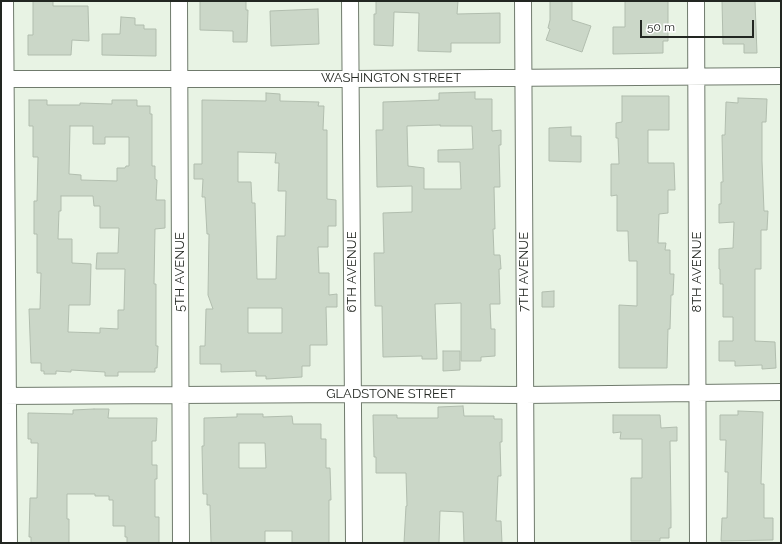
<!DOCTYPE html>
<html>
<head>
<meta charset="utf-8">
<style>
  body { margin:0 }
  #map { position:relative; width:782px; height:544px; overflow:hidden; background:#e8f3e4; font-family:Raleway,sans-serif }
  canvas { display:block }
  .frame { position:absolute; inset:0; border:2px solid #222621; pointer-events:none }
  .scale { position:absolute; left:640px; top:20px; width:114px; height:18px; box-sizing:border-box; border:2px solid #222621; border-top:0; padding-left:5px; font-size:12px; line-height:14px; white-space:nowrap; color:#222621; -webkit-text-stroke:3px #fff; paint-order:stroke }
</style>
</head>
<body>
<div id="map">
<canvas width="782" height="544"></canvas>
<div class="frame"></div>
<div class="scale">50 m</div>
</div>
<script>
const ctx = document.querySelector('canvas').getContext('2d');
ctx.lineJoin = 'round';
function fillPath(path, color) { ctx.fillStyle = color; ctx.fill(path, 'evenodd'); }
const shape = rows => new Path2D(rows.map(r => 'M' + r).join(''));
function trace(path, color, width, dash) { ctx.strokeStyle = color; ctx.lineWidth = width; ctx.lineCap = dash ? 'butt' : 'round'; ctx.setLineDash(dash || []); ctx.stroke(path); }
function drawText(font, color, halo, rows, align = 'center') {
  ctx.font = font + ' Raleway,sans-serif'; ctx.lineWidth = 3; ctx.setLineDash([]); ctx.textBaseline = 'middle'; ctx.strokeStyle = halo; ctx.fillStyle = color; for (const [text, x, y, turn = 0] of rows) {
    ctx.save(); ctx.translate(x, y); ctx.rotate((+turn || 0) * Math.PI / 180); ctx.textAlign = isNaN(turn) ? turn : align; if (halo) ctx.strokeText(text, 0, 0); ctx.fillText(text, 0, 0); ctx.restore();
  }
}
const building = shape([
  [33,1,53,1,53,6,88,6,89,41,72,40,71,55,28,55,28,35,33,35,33,1],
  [200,1,246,1,246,10,248,10,247,42,233,42,233,31,200,30,200,1],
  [376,1,458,1,457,14,500,13,500,43,451,43,451,52,418,51,419,13,394,12,393,46,374,45,374,14,376,14,376,1],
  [550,1,572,1,572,20,591,26,582,52,546,40,550,29,548,28,550,20,550,1],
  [625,1,668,1,668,41,663,41,663,53,613,54,613,27,625,27,625,1],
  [722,1,755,1,757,53,744,53,744,44,723,44,722,1],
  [318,9,319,44,271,46,270,11,318,9],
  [121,17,135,18,135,25,144,25,144,29,156,29,156,56,102,55,102,34,120,34,121,17],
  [475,92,475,99,492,99,492,131,501,130,501,145,499,145,500,187,494,187,495,229,493,229,494,255,500,255,501,269,499,269,500,304,490,304,491,329,495,329,495,356,481,357,481,361,461,361,461,303,435,304,437,359,422,359,422,356,383,357,382,306,375,306,374,253,384,253,383,213,412,212,412,186,377,187,376,130,383,130,383,102,439,100,439,93,475,92],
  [440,125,440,126,472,126,473,149,438,150,438,162,460,162,461,189,424,189,424,168,408,166,407,126,440,125],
  [266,93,280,94,280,101,319,102,318,106,324,106,323,130,327,130,327,199,336,200,336,226,328,226,328,247,318,247,319,273,329,273,329,295,337,294,337,307,326,307,327,345,310,345,310,366,302,366,302,377,266,379,266,376,256,376,256,371,221,372,221,364,200,364,200,346,205,346,206,309,213,309,208,295,209,234,207,234,205,197,202,197,203,179,194,179,194,164,202,164,202,100,266,101,266,93],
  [238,152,276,153,275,163,279,163,278,191,286,191,285,236,277,236,276,279,257,279,255,203,252,203,251,182,238,182,238,152],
  [248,308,282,308,282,333,248,333,248,308],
  [622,96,669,96,669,130,648,130,648,163,674,163,675,190,668,190,668,213,659,214,658,243,666,243,665,250,670,250,670,274,674,274,673,295,671,295,670,329,668,329,667,368,619,368,619,305,637,306,637,261,629,261,628,231,617,231,617,195,611,196,611,164,619,164,618,138,616,138,616,123,622,122,622,96],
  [738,98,767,99,766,122,762,122,762,161,764,211,768,211,767,230,761,230,761,269,755,269,755,341,775,342,776,368,762,369,762,365,735,366,735,361,719,361,719,341,733,341,733,317,723,317,723,284,720,284,720,269,719,269,719,249,733,248,734,222,719,223,719,204,721,204,721,182,723,182,722,135,725,135,726,102,738,103,738,98],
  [29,100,47,100,47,105,80,105,80,103,112,104,112,100,137,100,137,106,150,106,150,114,152,114,152,166,155,166,155,179,157,180,156,200,165,200,165,228,155,229,154,284,156,284,156,346,158,346,157,368,155,368,155,372,118,372,118,376,105,376,105,372,71,370,71,372,56,371,56,374,44,374,44,371,41,371,41,363,31,363,29,309,40,309,41,273,37,273,37,234,34,234,34,201,37,201,38,157,33,157,33,126,29,126,29,100],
  [70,126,93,126,93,144,105,144,105,137,129,137,129,166,126,166,125,168,117,168,117,181,81,180,81,175,69,174,70,126],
  [61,196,93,196,94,206,100,206,100,228,119,228,118,253,97,253,96,269,125,269,124,310,118,310,118,329,100,328,100,333,68,332,69,305,90,305,91,264,72,263,72,239,58,239,59,211,61,211,61,196],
  [571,127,571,136,581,136,581,162,549,161,549,128,571,127],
  [554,291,554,307,542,307,542,292,554,291],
  [443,351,460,351,460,370,443,371,443,351],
  [463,406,464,416,494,416,494,419,502,419,502,442,500,442,501,476,498,476,496,521,501,521,502,543,464,543,463,512,440,511,439,543,404,543,406,506,407,506,406,473,376,473,376,457,374,457,373,415,397,415,397,418,438,418,438,407,463,406],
  [94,409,109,409,108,418,157,418,156,441,152,441,152,465,157,465,157,479,155,479,155,517,159,517,159,543,127,543,127,537,125,537,125,526,113,526,113,500,109,500,109,496,95,496,95,494,67,494,67,519,69,519,69,543,31,543,31,537,29,537,30,498,37,498,38,443,31,443,31,439,28,439,28,413,73,414,73,410,94,409],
  [738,411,763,412,761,484,764,484,764,518,773,518,773,540,721,541,722,518,727,518,728,472,725,472,726,440,720,440,720,415,738,415,738,411],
  [237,414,263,414,263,417,292,416,293,424,321,424,321,439,326,439,326,468,330,468,331,500,329,500,329,543,292,543,292,531,265,531,265,543,211,543,210,505,207,505,207,494,203,494,202,446,204,446,204,418,237,417,237,414],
  [239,443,265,443,266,468,239,468,239,443],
  [613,415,660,415,661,428,677,427,677,441,670,441,671,513,671,528,669,528,669,538,660,538,660,541,631,541,631,478,642,478,642,439,620,439,621,432,613,433,613,415]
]);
fillPath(building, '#cbd7c8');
trace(building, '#b1bdae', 1);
const minor = shape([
  [5,1,9,543],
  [179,1,181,543],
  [350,1,354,543],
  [523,1,526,543],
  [696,1,698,543],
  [1,79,351,79,781,76],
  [1,396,353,394,525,395,781,392]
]);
trace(minor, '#707b6d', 18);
trace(minor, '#fff', 16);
drawText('13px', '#222621', '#fff', [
  ["WASHINGTON STREET",391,78],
  ["5TH AVENUE",180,272,-90],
  ["6TH AVENUE",352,272,-90],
  ["7TH AVENUE",524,272,-90],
  ["8TH AVENUE",697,272,-90],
  ["GLADSTONE STREET",391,394]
]);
</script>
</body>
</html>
